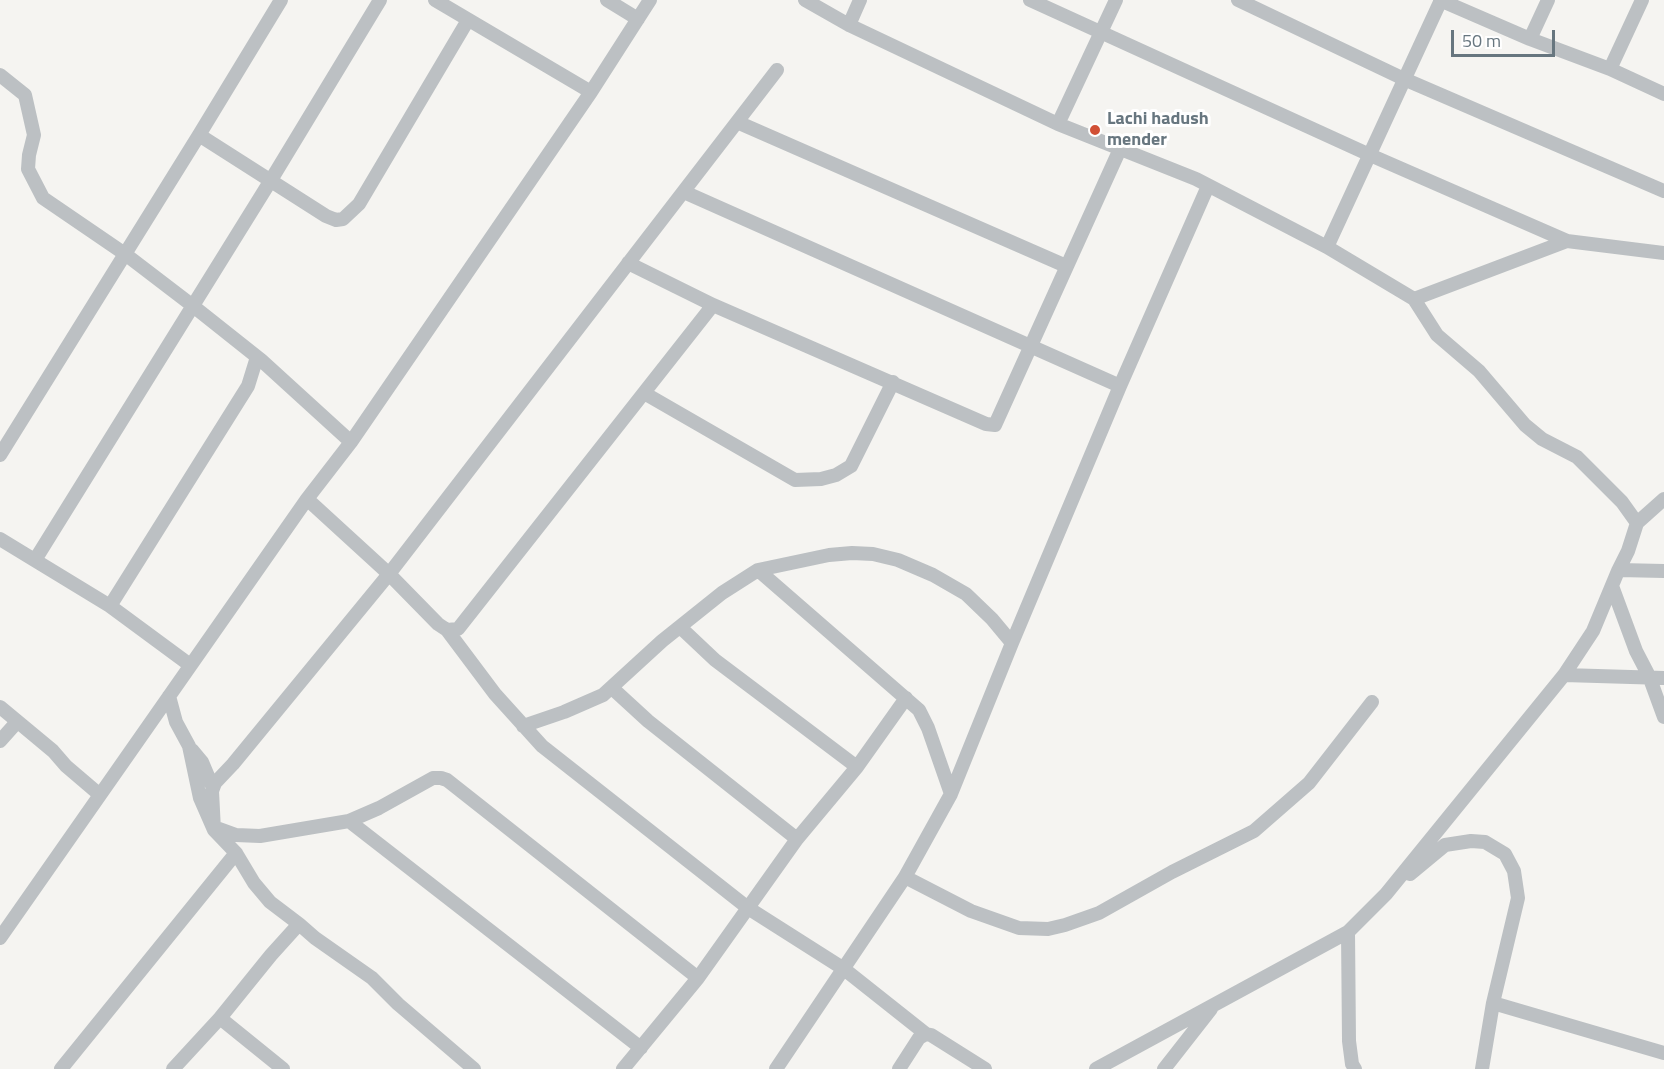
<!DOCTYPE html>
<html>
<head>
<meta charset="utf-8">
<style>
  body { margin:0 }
  #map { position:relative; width:1664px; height:1069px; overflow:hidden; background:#f5f4f1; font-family:"Titillium Web",sans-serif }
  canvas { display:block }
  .scale { position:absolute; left:1451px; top:30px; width:104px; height:27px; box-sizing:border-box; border:3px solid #67767f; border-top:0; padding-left:8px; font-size:18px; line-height:21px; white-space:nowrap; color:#67767f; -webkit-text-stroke:4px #fff; paint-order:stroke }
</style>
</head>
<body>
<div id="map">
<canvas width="1664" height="1069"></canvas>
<div class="scale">50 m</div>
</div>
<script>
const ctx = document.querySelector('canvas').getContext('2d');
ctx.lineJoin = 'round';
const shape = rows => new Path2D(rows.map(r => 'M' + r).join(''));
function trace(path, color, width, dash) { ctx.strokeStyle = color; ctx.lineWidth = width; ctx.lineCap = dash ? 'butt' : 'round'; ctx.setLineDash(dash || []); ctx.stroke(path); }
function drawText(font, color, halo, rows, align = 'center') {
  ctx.font = font + ' "Titillium Web",sans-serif'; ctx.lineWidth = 6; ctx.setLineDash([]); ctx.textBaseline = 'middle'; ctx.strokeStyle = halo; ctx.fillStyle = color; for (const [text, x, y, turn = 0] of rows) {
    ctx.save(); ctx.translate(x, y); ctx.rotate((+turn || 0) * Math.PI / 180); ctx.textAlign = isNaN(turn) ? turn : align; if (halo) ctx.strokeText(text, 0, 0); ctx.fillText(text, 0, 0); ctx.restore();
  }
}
trace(shape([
  [435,0,591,92],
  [607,0,638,19],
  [805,0,849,25,1058,124,1196,179,1327,247,1414,299,1437,335,1479,371,1525,425,1542,439,1577,457,1622,502,1637,523,1628,551,1618,571,1593,631,1564,675,1386,894,1348,932,1096,1069],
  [1030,0,1370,155,1567,241],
  [1238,0,1404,79,1664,191],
  [1440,0,1530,39,1610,69,1664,94],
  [849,25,860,0],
  [1530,39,1548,0],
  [1610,69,1642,0],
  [0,75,25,95,34,135,29,155,28,169,43,198,125,254,193,306,261,360,351,442],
  [737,122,1066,266],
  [1058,124,1116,0],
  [199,135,326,216,336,220,343,219,359,204,468,20],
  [684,192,1120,386],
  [1327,247,1441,0],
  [628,263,713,305,986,424,995,425,1120,149],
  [1414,299,1567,241,1664,253],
  [644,393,795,480,821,479,836,475,851,466,893,382],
  [0,455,199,135,281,0],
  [307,499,389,574,438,624,447,630,458,629,713,305],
  [1637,523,1664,499],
  [0,539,110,606,190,665],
  [35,560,271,180,380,0],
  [758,570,919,710,928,728,951,794],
  [1619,570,1664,571],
  [1612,586,1636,651,1649,676,1664,717],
  [110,606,248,386,257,357],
  [680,627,715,660,857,767],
  [447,630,495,694,542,746,748,908,844,969,926,1034,931,1035,985,1069],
  [1564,675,1664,678],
  [612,688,648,721,797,839],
  [169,696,176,722,189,746,200,798,214,830,236,853,254,883,270,902,299,924,271,955,220,1018,173,1069],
  [0,707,53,751,66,766,100,795],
  [523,726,564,712,603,695,662,641,722,593,758,570,829,555,852,553,873,554,898,560,933,575,966,594,992,619,1012,643],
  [0,741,17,722],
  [192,750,202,762,213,788],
  [349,821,641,1048],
  [214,827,236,835,260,836,349,821,379,808,433,778,441,778,447,780,698,978],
  [214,830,212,791,215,783,233,764,389,574,777,70],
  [1410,874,1445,845,1471,841,1485,842,1505,854,1514,871,1518,898,1493,1003,1482,1069],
  [905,877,971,911,1019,928,1048,929,1065,925,1099,913,1172,872,1254,831,1309,783,1372,702],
  [299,924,315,938,372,978,398,1004,474,1069],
  [1348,932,1349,1041,1352,1064,1355,1069],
  [0,938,307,499,351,442,591,92,650,0],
  [1493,1003,1664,1053],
  [220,1018,283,1069],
  [61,1069,236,853],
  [623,1069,698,978,797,839,857,767,906,698],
  [776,1069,905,877,951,794,1012,643,1120,386,1208,186],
  [899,1069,919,1038,926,1034],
  [1164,1069,1211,1009]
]), '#bcc0c3', 14);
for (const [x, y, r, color] of [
  [1095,130,6,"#d15035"]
]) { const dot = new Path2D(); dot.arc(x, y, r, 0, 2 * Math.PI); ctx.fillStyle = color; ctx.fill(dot); trace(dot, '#fff', 2); }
drawText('bold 18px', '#67767f', '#fff', [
  ["Lachi hadush",1107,120],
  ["mender",1107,141]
], 'left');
</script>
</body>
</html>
